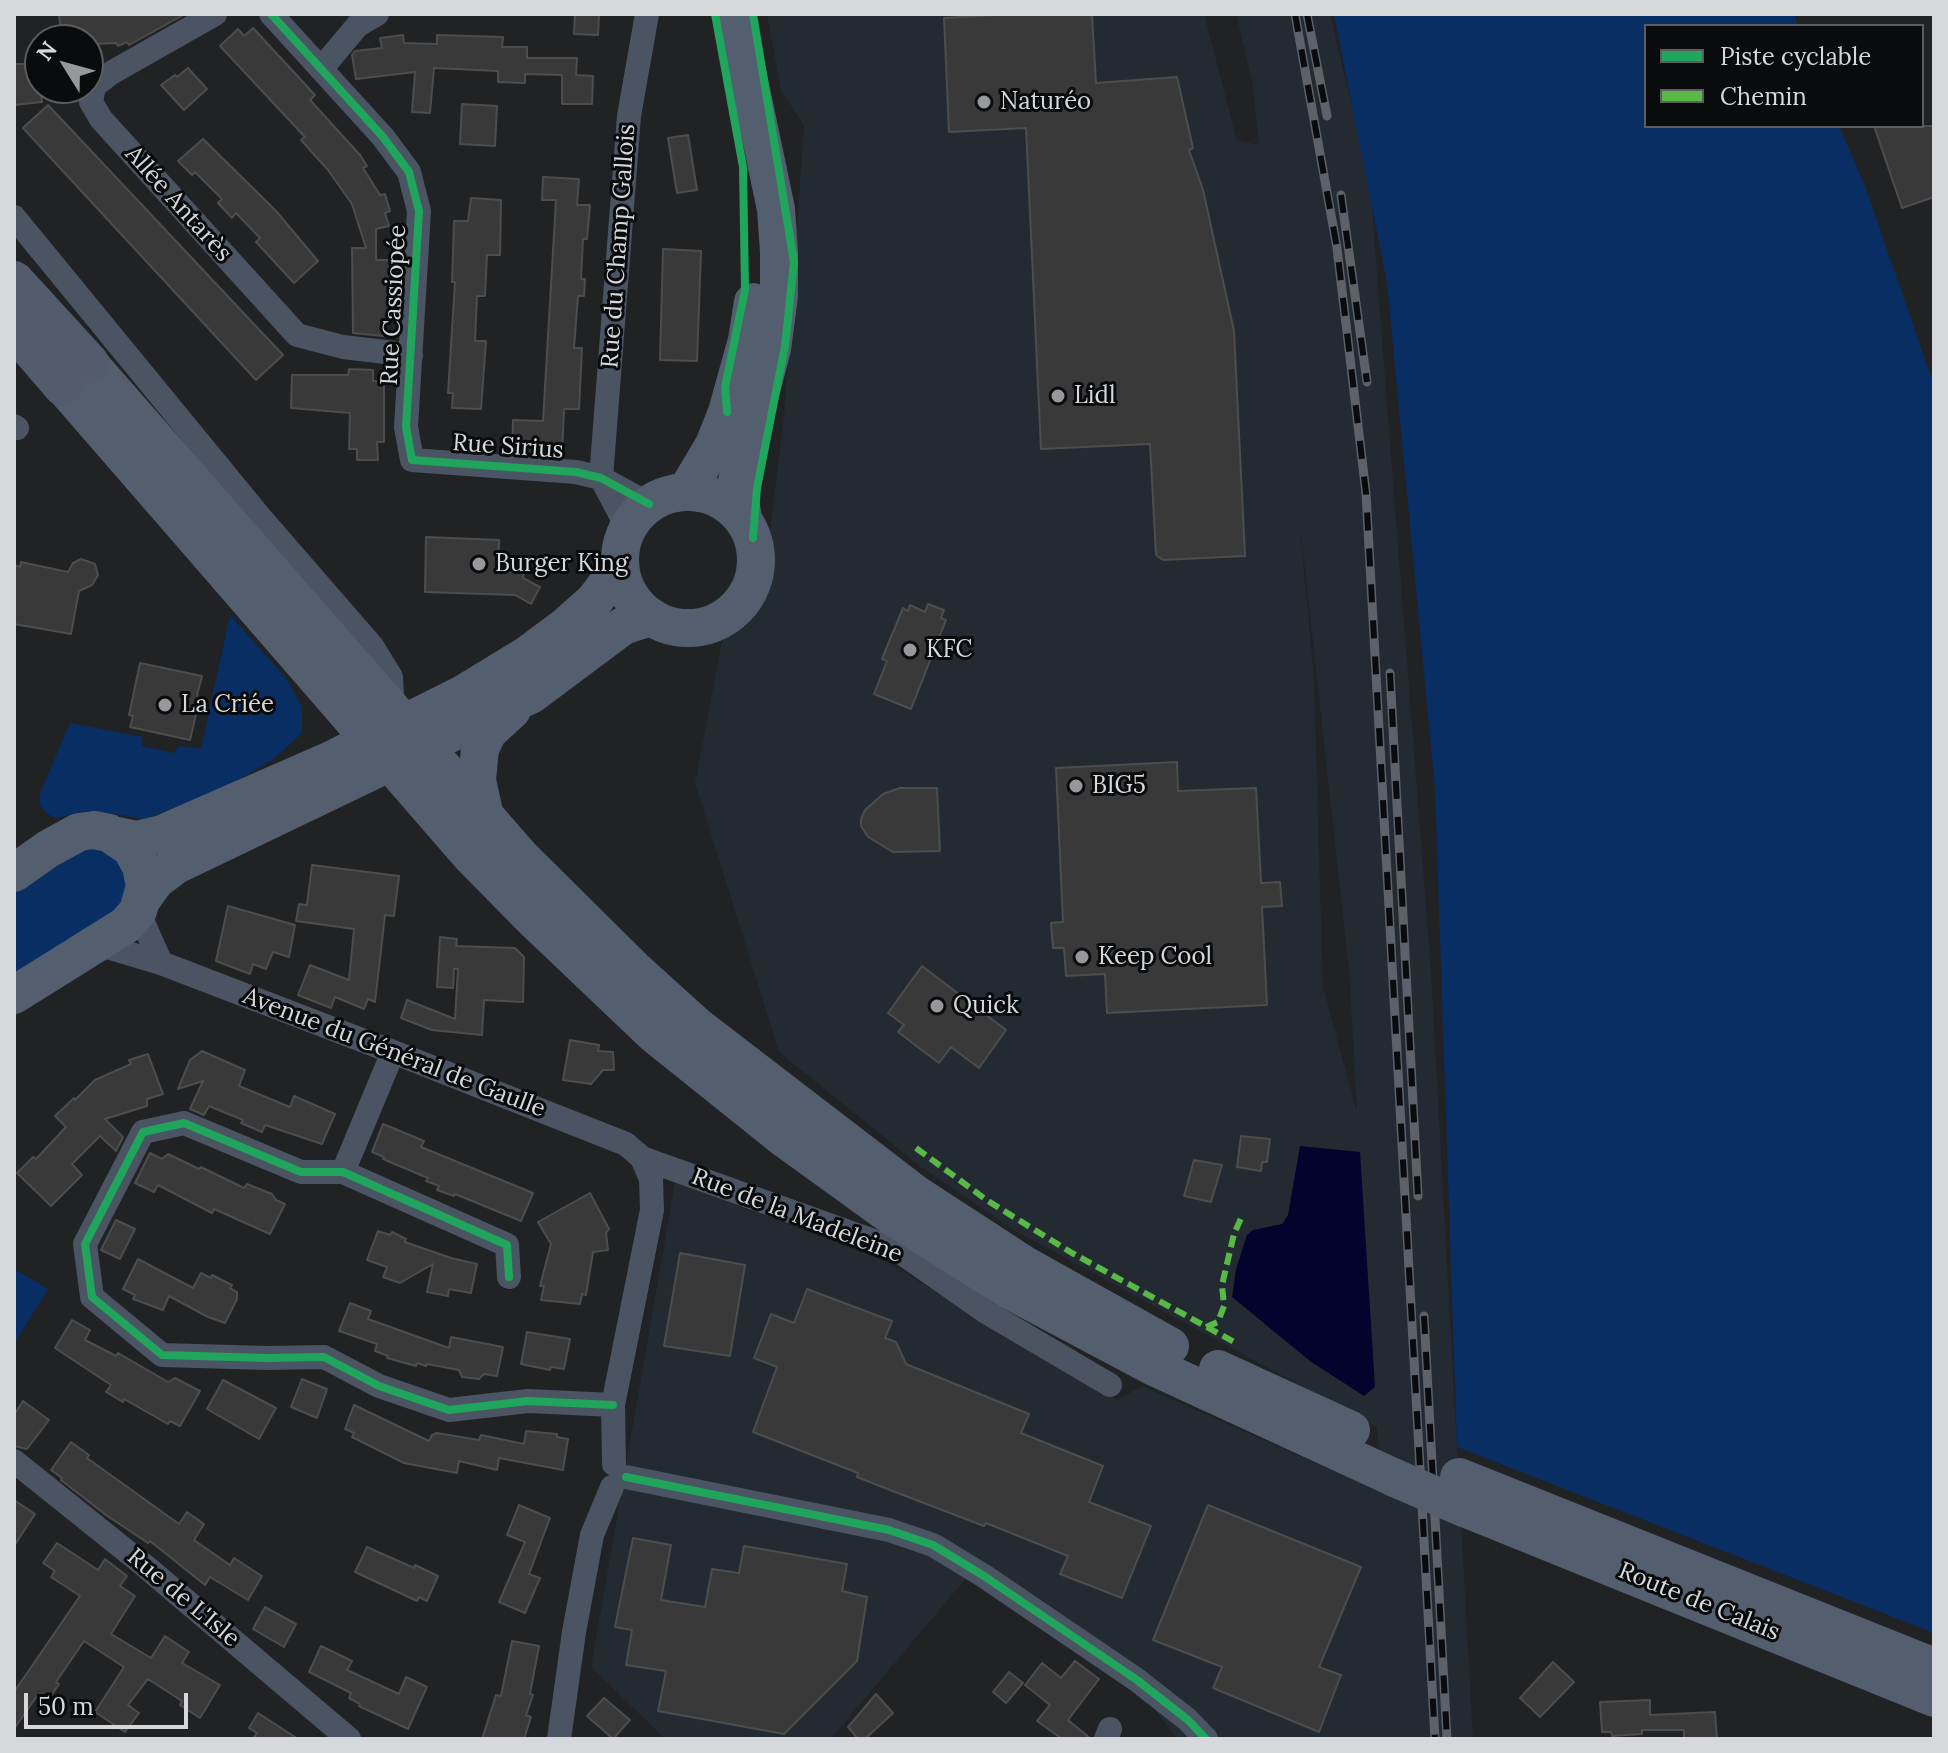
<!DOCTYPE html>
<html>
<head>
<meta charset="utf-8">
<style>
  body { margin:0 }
  #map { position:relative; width:1948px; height:1753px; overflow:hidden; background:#202224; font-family:Lora,serif }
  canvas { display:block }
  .frame { position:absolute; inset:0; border:16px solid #d7d8db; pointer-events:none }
  .legend { position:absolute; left:1644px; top:24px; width:280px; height:104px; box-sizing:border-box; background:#0a0b0c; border:2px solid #5c5d5f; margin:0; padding:10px 14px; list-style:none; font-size:24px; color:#d7d8db }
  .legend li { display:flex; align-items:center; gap:16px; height:40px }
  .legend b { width:40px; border:2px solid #5c5d5f }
  .north { position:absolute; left:24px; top:24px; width:80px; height:80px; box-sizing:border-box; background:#0a0b0c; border:2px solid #5c5d5f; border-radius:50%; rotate:307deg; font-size:22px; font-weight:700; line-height:32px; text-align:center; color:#d7d8db }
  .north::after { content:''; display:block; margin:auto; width:28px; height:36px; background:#97989b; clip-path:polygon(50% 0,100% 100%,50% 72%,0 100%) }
  .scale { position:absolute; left:24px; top:1693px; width:164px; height:36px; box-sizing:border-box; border:4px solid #d7d8db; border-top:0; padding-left:10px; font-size:24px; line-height:28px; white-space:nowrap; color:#d7d8db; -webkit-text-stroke:6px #0a0b0c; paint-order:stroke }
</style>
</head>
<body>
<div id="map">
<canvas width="1948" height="1753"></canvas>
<div class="frame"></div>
<ul class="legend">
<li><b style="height:10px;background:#20a55d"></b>Piste cyclable</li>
<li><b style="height:10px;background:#58b947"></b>Chemin</li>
</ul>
<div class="north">N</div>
<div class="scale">50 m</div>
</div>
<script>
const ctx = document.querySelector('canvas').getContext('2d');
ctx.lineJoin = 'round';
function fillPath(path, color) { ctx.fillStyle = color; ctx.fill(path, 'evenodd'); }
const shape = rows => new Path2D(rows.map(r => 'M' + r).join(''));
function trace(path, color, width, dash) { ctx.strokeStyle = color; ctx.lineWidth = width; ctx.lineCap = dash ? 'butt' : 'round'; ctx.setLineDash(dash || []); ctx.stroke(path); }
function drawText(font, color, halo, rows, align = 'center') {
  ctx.font = font + ' Lora,serif'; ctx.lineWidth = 6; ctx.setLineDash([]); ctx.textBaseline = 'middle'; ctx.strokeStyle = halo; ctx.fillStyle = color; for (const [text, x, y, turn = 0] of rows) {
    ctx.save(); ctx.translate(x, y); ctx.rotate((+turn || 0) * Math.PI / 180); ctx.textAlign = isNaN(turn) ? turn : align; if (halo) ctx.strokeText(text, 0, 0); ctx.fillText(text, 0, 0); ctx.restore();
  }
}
fillPath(shape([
  [767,14,1204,14,1237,140,1259,145,1252,81,1236,14,1330,14,1370,182,1431,971,1473,1739,1177,1739,1141,1691,967,1577,831,1739,665,1739,591,1667,675,1182,885,1261,1117,1400,1142,1386,1381,1492,1377,1427,1012,1229,921,1167,779,1052,695,783,722,641,762,597,784,415,804,125,781,91],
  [1298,506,1349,971,1357,1112,1323,987,1314,678]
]), '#242a31');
fillPath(shape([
  [1334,14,1794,14,1798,26,1646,26,1646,126,1839,126,1865,186,1934,385,1934,1633,1457,1447,1435,789,1387,283],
  [230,615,286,678,302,706,302,733,275,758,225,788,145,819,102,812,87,811,56,818,46,813,40,805,40,793,70,723,143,737,141,746,175,753,178,746,201,749],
  [88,845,114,852,131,880,122,909,14,981,14,890],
  [14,1269,48,1289,14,1344]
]), '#092e64');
fillPath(shape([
  [1300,1146,1360,1152,1375,1387,1364,1396,1310,1361,1232,1297,1236,1269,1247,1235,1253,1230,1282,1224,1288,1215]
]), '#03032d');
const building = shape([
  [59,14,185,14,129,45,127,42,118,46,116,43,93,44,96,40,62,40,59,14],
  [575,14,599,14,598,35,574,34,575,14],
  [1012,14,1092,14,1096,83,1177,77,1193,148,1189,150,1203,190,1234,331,1245,556,1163,560,1156,555,1150,444,1041,449,1026,128,949,132,944,18,1012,14],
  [253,28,315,95,310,100,360,155,367,166,363,168,380,195,385,194,390,211,385,213,389,226,376,229,376,260,390,260,388,323,383,323,383,336,353,333,352,248,366,248,352,204,328,170,301,140,305,137,220,46,238,29,244,36,253,28],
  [403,35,404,43,437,44,437,35,503,37,502,47,527,47,527,58,577,58,576,75,593,76,592,104,562,104,562,75,525,74,525,83,498,82,498,71,434,68,430,113,412,112,415,72,356,79,352,55,355,51,382,48,380,38,403,35],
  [14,64,31,64,31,69,39,68,42,102,14,105,14,64],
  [188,68,207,89,184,110,161,85,175,75,177,77,188,68],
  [462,104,497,106,495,146,460,144,462,104],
  [48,105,283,355,256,380,23,128,48,105],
  [1874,126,1934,126,1934,197,1902,208,1874,126],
  [688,135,697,190,677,193,668,138,688,135],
  [203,139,276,211,318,261,294,283,256,242,260,238,236,213,232,218,218,203,222,199,195,172,192,175,178,161,203,139],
  [543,177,579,179,577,205,590,205,587,239,583,239,581,279,585,279,584,296,578,296,574,348,582,348,579,409,564,409,562,454,512,452,513,420,543,421,556,200,542,200,543,177],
  [471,198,501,200,500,255,487,255,485,296,477,296,475,341,486,341,481,409,452,408,453,393,448,393,455,282,452,282,454,221,468,221,471,198],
  [663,249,701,251,697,361,660,360,663,249],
  [349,369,373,370,373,381,384,382,384,442,377,442,378,460,357,460,357,449,349,449,350,413,291,408,292,375,348,375,349,369],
  [426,537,499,540,498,571,524,572,523,578,540,587,531,604,515,595,425,592,426,537],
  [81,559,95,564,98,575,92,585,79,591,71,634,14,624,14,565,20,567,21,562,68,572,73,563,81,559],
  [928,604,944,610,941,618,946,620,911,709,874,694,887,661,882,659,903,608,908,611,910,605,925,612,928,604],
  [140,663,202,676,197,695,204,705,197,710,190,740,130,727,133,716,129,715,140,663],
  [1177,762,1178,791,1256,788,1261,883,1280,882,1282,906,1262,907,1267,1005,1107,1013,1105,974,1066,976,1064,948,1053,948,1051,923,1063,922,1056,768,1177,762],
  [937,788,940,851,893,852,868,837,861,826,861,819,865,810,883,794,900,788,937,788],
  [312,865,399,876,394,916,385,915,375,1002,368,999,364,1009,335,997,331,1008,298,995,310,965,349,980,354,929,296,921,299,904,307,905,312,865],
  [228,906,295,925,289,957,273,952,266,969,253,964,250,974,216,961,228,906],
  [440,937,457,939,456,946,515,948,524,957,523,1002,484,1000,482,1035,432,1030,401,1018,407,1000,455,1019,458,969,454,969,453,988,437,987,440,937],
  [922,966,1006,1030,979,1068,951,1047,939,1063,898,1032,904,1025,888,1013,922,966],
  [570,1040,599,1045,598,1051,613,1052,614,1070,603,1070,591,1084,563,1080,570,1040],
  [202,1051,245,1070,239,1086,290,1107,294,1096,335,1114,322,1144,265,1125,262,1132,241,1123,243,1120,209,1106,204,1115,190,1109,203,1081,178,1089,190,1060,202,1051],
  [148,1054,163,1094,147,1099,147,1106,105,1119,123,1137,116,1151,100,1136,72,1164,82,1175,51,1206,17,1173,33,1157,36,1159,66,1127,55,1116,74,1098,75,1100,95,1080,131,1064,129,1060,148,1054],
  [383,1124,424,1141,421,1147,533,1193,521,1221,455,1194,454,1196,437,1190,439,1186,426,1181,428,1178,383,1159,384,1157,372,1152,383,1124],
  [1241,1136,1270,1139,1267,1162,1262,1162,1261,1171,1237,1167,1241,1136],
  [150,1153,162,1159,168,1154,199,1169,201,1167,244,1188,247,1184,272,1194,276,1200,285,1204,270,1234,214,1209,212,1213,158,1185,154,1192,135,1183,150,1153],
  [1194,1160,1222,1165,1211,1202,1184,1196,1194,1160],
  [590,1193,609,1229,606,1233,608,1250,593,1252,586,1295,582,1294,580,1304,541,1300,544,1286,540,1286,551,1244,538,1222,590,1193],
  [116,1220,135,1229,120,1259,101,1250,116,1220],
  [378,1231,390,1235,392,1232,406,1239,405,1242,451,1258,477,1264,471,1293,449,1289,448,1296,427,1292,433,1264,400,1283,383,1277,387,1267,367,1260,378,1231],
  [680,1253,745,1265,730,1356,664,1346,680,1253],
  [138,1259,193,1288,201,1273,211,1278,212,1275,232,1285,230,1288,237,1292,237,1299,225,1323,208,1317,169,1296,163,1310,133,1299,135,1295,123,1289,138,1259],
  [807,1289,892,1321,885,1338,896,1342,906,1364,1029,1414,1021,1433,1103,1466,1089,1502,1151,1526,1122,1598,1060,1574,1068,1556,986,1523,984,1526,890,1490,857,1477,858,1473,753,1432,777,1367,754,1358,771,1314,794,1323,807,1289],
  [350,1303,371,1311,368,1319,449,1348,451,1337,503,1347,497,1376,484,1374,479,1379,462,1377,459,1370,427,1364,426,1366,417,1363,416,1366,387,1358,388,1356,375,1351,377,1344,339,1331,350,1303],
  [72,1320,90,1330,85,1340,116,1356,118,1353,168,1382,175,1378,200,1391,180,1426,170,1421,168,1424,124,1399,123,1402,106,1392,111,1385,55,1348,72,1320],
  [527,1332,570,1339,564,1369,551,1367,550,1370,521,1364,527,1332],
  [302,1379,327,1389,317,1418,291,1407,302,1379],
  [223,1380,276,1408,259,1439,207,1409,223,1380],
  [23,1401,49,1420,27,1449,14,1446,14,1415,23,1401],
  [354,1405,429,1441,432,1435,437,1433,479,1440,481,1435,524,1444,526,1431,557,1434,557,1437,568,1439,563,1470,499,1458,497,1470,459,1461,457,1473,404,1463,352,1437,354,1433,345,1429,354,1405],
  [71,1442,89,1455,87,1458,179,1524,187,1512,204,1524,194,1540,230,1565,234,1558,262,1576,248,1600,210,1577,205,1585,150,1541,148,1543,106,1515,61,1480,62,1478,51,1470,71,1442],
  [14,1500,35,1514,14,1546,14,1500],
  [519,1505,550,1518,529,1574,540,1578,525,1613,499,1602,525,1542,507,1535,519,1505],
  [1208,1505,1361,1567,1319,1667,1341,1675,1319,1732,1213,1688,1222,1667,1153,1640,1208,1505],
  [633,1538,671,1545,661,1600,705,1607,712,1569,739,1573,744,1546,847,1564,842,1591,867,1597,857,1661,784,1734,658,1711,666,1671,626,1665,632,1630,615,1627,633,1538],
  [57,1543,98,1570,105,1559,127,1576,120,1586,135,1596,111,1634,151,1658,165,1636,189,1652,182,1663,220,1685,200,1718,180,1705,182,1701,148,1679,128,1705,139,1713,125,1732,95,1712,124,1667,84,1641,56,1682,59,1684,47,1702,37,1696,14,1729,14,1692,80,1596,51,1577,55,1571,43,1563,57,1543],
  [367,1547,414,1568,415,1565,438,1576,427,1601,419,1597,417,1601,355,1572,367,1547],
  [265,1607,296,1624,284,1647,253,1629,265,1607],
  [512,1641,539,1646,530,1694,533,1695,526,1715,531,1717,524,1739,482,1739,496,1695,501,1696,512,1641],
  [321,1646,352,1661,347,1670,399,1694,406,1677,427,1687,408,1729,359,1706,360,1704,349,1698,351,1693,309,1672,321,1646],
  [1075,1661,1099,1679,1068,1720,1091,1739,1062,1739,1037,1721,1050,1705,1025,1685,1042,1663,1061,1678,1075,1661],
  [1553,1662,1574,1682,1540,1717,1520,1698,1553,1662],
  [1009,1672,1023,1683,1006,1703,993,1692,1009,1672],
  [876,1694,893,1713,865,1739,858,1739,848,1727,876,1694],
  [604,1698,630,1720,613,1739,587,1716,604,1698],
  [1650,1700,1650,1715,1715,1712,1717,1739,1684,1739,1684,1730,1642,1730,1642,1734,1612,1736,1611,1732,1602,1732,1600,1702,1650,1700],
  [258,1713,298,1739,253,1739,257,1733,249,1728,258,1713]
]);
fillPath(building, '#393939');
trace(building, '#4d4d4d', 2);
trace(shape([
  [215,14,111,73,94,86,91,102,101,119,297,335,343,347,411,355],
  [271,14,383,137,409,172,419,211,406,427,412,460,576,472,601,478,649,504],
  [321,69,358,25,377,14],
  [14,217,260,517,372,646,391,677,393,710],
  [14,426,17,428],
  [628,529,601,478,629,116,647,14],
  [138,911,161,963],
  [97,944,161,963,393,1052,626,1144,642,1158,651,1179,652,1210,613,1405,614,1464],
  [642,1158,896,1249,986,1312,1110,1385],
  [343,1172,393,1052],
  [509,1277,507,1245,343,1172,301,1172,184,1123,143,1132,85,1244,92,1297,162,1355,267,1358,324,1357,379,1386,449,1410,528,1401,613,1405],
  [14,1461,145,1566,349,1739],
  [626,1477,889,1530,933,1545,984,1576,1137,1680,1188,1720,1206,1739],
  [559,1739,574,1632,592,1535,612,1487],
  [1106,1739,1110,1729]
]), '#4b5462', 24);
trace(shape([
  [735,14,776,209,779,252,779,296,772,349,737,481,743,519],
  [89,363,521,857,634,969,697,1026,917,1195,1023,1264,1170,1346],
  [63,386,471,856,532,918,655,1035,781,1136,893,1217,1009,1290,1152,1366,1395,1478],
  [686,492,714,445,727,412,747,340,753,302],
  '620 560a68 68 0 1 1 136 0a68 68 0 1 1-136 0Z',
  [485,817,477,780,480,749,488,732,512,710],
  [113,835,137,840,162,834,329,761,463,694,527,655,566,626,594,601,620,567],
  [14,873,48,849,79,832,94,830,109,833,131,848,141,866,145,886,138,911,126,925,14,995],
  [143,898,156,880,176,865,532,694,623,626,651,617],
  [1218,1369,1351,1430],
  [1459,1477,1934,1667],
  [1464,1508,1934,1698]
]), '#535e6f', 38);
trace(shape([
  [14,281,89,363],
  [14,329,63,386]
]), '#525c6c', 40);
const rail = shape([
  [1295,14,1337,248,1366,493,1435,1739],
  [1307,14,1327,116],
  [1341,195,1367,382],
  [1390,673,1418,1196],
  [1424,1316,1447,1739]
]);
trace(rail, '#5c616a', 9);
trace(rail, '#0a0b0c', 6, [18]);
trace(shape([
  [1395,1478,1464,1508]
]), '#535e6f', 38);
trace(shape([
  [916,1148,988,1201,1072,1253,1236,1343],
  [1206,1327,1218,1322,1224,1306,1222,1285,1234,1234,1242,1216]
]), '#58b947', 6, [12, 6]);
trace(shape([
  [271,14,383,137,409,172,419,211,406,427,412,460,576,472,601,478,649,504],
  [715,14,743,167,745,290,725,387,727,412],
  [753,538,757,488,785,346,794,262,753,14],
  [509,1277,507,1245,343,1172,301,1172,184,1123,143,1132,85,1244,92,1297,162,1355,267,1358,324,1357,379,1386,449,1410,528,1401,613,1405],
  [626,1477,889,1530,933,1545,984,1576,1137,1680,1188,1720,1206,1739]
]), '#20a55d', 8);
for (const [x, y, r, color] of [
  [984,102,8,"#97989b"],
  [1058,396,8,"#97989b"],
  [479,564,8,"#97989b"],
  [910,650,8,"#97989b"],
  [165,705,8,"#97989b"],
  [1076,786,8,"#97989b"],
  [1082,957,8,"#97989b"],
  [937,1006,8,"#97989b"]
]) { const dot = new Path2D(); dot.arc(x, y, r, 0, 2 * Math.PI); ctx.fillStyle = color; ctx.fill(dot); trace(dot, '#0a0b0c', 3); }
drawText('24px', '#d7d8db', '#0a0b0c', [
  ["Naturéo",1000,102],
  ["Lidl",1074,396],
  ["Burger King",495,564],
  ["KFC",926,650],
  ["La Criée",181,705],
  ["BIG5",1092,786],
  ["Keep Cool",1098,957],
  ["Quick",953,1006]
], 'left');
drawText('24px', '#d7d8db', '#0a0b0c', [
  ["Allée Antarès",178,204,48],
  ["Rue du Champ Gallois",619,246,-86],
  ["Rue Cassiopée",394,305,-87],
  ["Rue Sirius",508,447,4],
  ["Avenue du Général de Gaulle",394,1053,21],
  ["Rue de la Madeleine",797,1216,21],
  ["Rue de L'Isle",183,1598,40],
  ["Route de Calais",1699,1602,22]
]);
</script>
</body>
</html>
